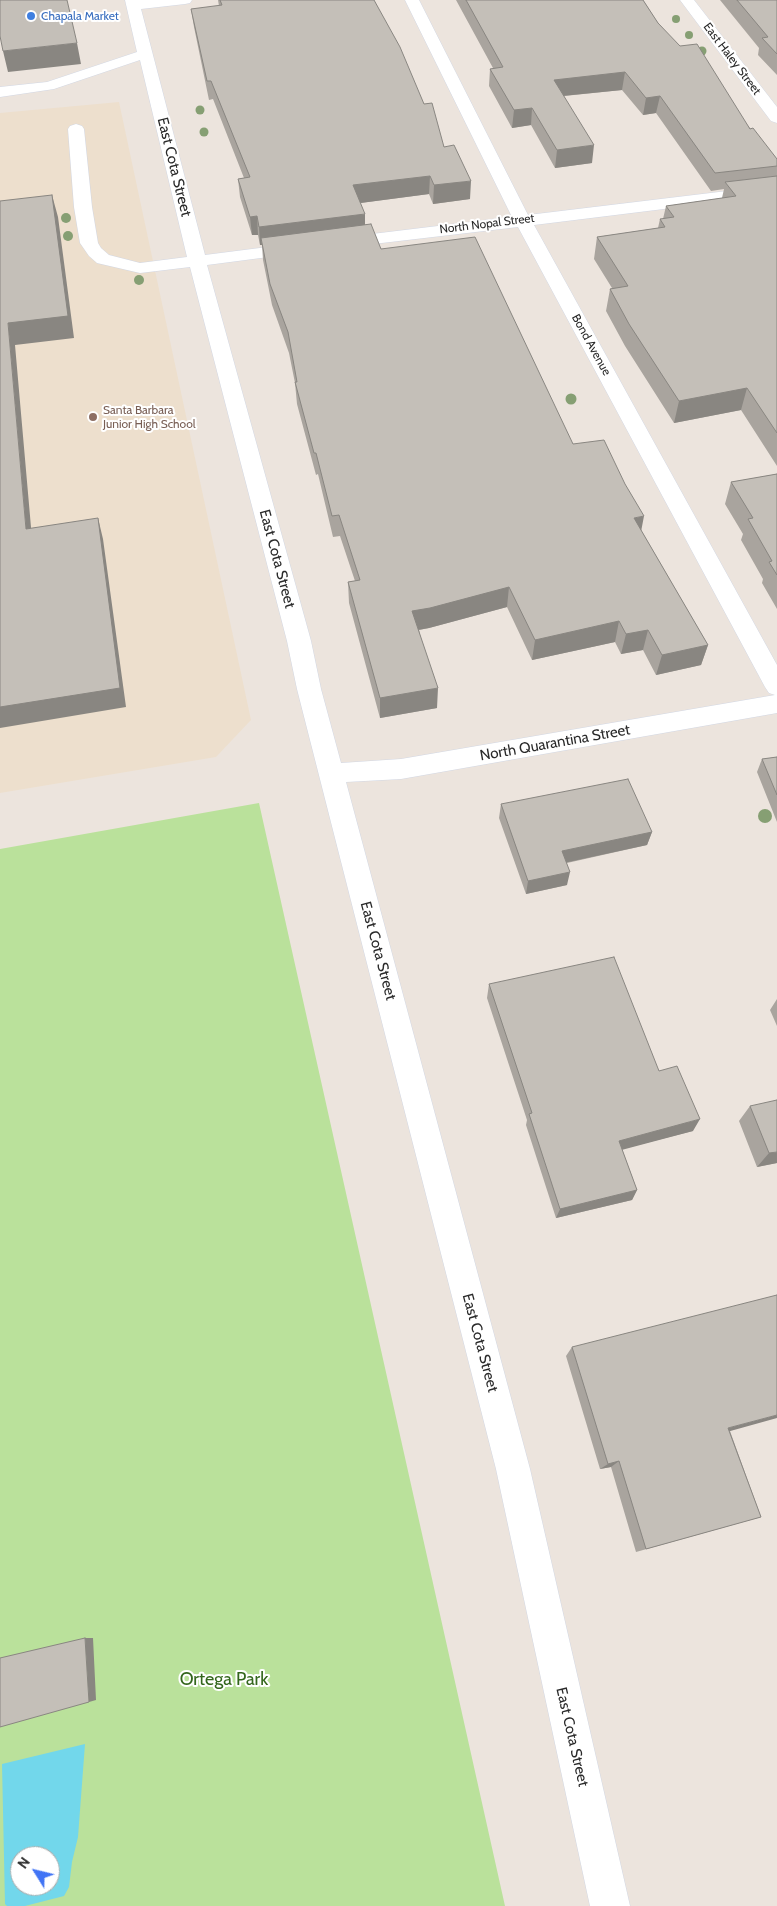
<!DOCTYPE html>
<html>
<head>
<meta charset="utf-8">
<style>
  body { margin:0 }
  #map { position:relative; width:777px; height:1906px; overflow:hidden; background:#ece4dd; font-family:Cabin,sans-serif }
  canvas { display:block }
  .north { position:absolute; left:10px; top:1846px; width:50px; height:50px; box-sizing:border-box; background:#fff; border:1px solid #aaa; border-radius:50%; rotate:306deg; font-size:14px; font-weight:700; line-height:20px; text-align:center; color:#2a2a2a }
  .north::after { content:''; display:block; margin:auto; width:18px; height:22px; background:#4174f5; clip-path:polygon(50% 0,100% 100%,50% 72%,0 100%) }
</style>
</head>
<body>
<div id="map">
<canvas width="777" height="1906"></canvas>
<div class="north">N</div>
</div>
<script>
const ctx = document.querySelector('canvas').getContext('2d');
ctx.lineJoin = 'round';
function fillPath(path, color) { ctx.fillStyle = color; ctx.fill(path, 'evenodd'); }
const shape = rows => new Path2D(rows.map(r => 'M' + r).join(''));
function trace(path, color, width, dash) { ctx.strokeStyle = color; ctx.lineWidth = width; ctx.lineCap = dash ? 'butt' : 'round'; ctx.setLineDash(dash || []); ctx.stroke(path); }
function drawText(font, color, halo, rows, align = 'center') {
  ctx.font = font + ' Cabin,sans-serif'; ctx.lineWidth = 4; ctx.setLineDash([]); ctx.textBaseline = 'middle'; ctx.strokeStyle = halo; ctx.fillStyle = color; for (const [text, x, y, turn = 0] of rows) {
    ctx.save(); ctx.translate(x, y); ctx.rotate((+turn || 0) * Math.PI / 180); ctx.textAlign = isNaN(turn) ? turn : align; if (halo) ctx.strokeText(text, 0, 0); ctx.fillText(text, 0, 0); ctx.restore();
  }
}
fillPath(shape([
  [119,102,251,720,216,757,0,793,0,113]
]), '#eddfcd');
fillPath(shape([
  [259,803,505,1906,0,1906,0,849],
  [20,1856,50,1856,50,1886,20,1886]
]), '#bae19b');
fillPath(shape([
  [85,1744,78,1837,72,1862,69,1887,64,1896,25,1906,7,1906,5,1904,2,1764],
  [20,1856,50,1856,50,1886,20,1886]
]), '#72d7eb');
const minor = shape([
  [125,0,192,0,190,3,185,4,141,9,205,255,299,243,305,244,308,248,305,252,299,253,207,265,311,641,321,689,341,763,401,759,775,695,769,693,765,687,518,227,339,248,333,247,330,243,333,239,339,238,512,217,405,0,419,0,528,215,777,185,777,195,534,225,777,665,777,713,401,779,346,782,530,1469,630,1906,590,1906,496,1469,297,689,287,641,190,267,140,273,97,263,89,256,80,243,74,207,68,129,70,126,76,124,82,126,84,129,92,207,98,243,101,248,109,255,140,263,187,257,140,60,54,89,0,97,0,87,47,82,137,52,125,0],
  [680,0,694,0,777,107,777,123,771,121,680,0]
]);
trace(minor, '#d2d7e3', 1);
fillPath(minor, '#fff');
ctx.fillStyle = '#869f73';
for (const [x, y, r] of [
  [676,19,4],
  [689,35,4],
  [702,51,4.5],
  [200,110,4.5],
  [204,132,4.5],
  [66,218,5],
  [68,236,5],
  [139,280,5],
  [571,399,5.5],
  [765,816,7]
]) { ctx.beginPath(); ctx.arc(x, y, r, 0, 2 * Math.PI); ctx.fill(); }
fillPath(shape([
  [218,0,374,0,424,104,444,147,470,199,433,204,429,194,360,203,365,225,381,249,573,444,641,530,708,645,701,665,656,675,643,650,621,654,615,642,532,660,507,607,429,628,419,630,437,708,380,718,349,603,348,582,355,581,340,536,333,537,318,474,316,475,297,404,295,383,289,353,272,305,263,260,262,245,260,245,258,235,252,235,240,197,238,179,244,178,213,99,209,100,194,27,191,9,219,6],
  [456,0,643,0,658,23,777,159,777,466,741,410,674,423,625,346,606,311,610,289,612,288,594,259,597,237,658,228,660,219,663,219,666,206,722,198,724,189,711,191,656,113,643,115,622,90,564,96,592,163,555,168,531,125,512,128,489,86,490,69,493,68],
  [720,0,777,0,777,75,758,55,759,48],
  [777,474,777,609,762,583,763,579,741,540,743,534,725,504,731,482],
  [777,757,777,822,757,772,762,759],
  [501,804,652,832,647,845,567,863,567,885,526,894,499,818],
  [489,984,659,1071,693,1131,622,1149,637,1190,632,1200,556,1218,526,1125,527,1120,487,998],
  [777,999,777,1026,770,1010],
  [750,1106,777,1163,757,1167,739,1121],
  [572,1347,730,1431,761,1517,636,1552,611,1467,600,1469,566,1356]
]), '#a9a49e');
fillPath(shape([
  [77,43,81,64,8,72,3,51],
  [625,72,622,90,552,97,554,80],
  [660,96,656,113,643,115,646,98],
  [532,108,531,125,512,128,514,110],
  [594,145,592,163,555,168,557,150],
  [430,176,429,194,353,204,353,185],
  [471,181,470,199,433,204,434,185],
  [52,195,58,217,74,338,15,345,33,550,26,529,8,323],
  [365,214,365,232,261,238,262,245,260,245,259,227],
  [257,216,258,235,252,235,250,217],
  [747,388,741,410,674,423,679,401],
  [644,516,640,537,634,518],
  [98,518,103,539,126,707,0,728,0,707],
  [509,587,507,607,429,628,412,631,412,611],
  [619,621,615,642,532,660,535,640],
  [648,630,643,650,621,654,626,634],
  [708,645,701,665,656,675,662,655],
  [438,688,437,708,380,718,380,698],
  [652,832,647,845,559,864,562,851],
  [570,872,567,885,526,894,528,881],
  [700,1119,693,1131,614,1152,619,1141],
  [777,1152,777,1163,757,1167,769,1153],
  [637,1190,632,1200,556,1218,560,1209],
  [777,1415,777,1418,716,1435,728,1428],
  [619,1461,611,1467,600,1469,608,1464],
  [85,1638,93,1638,96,1700,89,1702]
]), '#898681');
const building = shape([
  [0,0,67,0,77,43,3,51,0,36,0,0],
  [220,0,374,0,400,47,424,104,432,103,444,147,454,145,471,181,434,185,430,176,353,185,365,214,259,227,257,216,250,217,238,179,250,177,211,81,207,81,191,9,222,5,220,0],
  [466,0,643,0,658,23,680,46,697,44,750,129,753,128,777,159,777,166,715,173,660,96,646,98,625,72,554,80,594,145,557,150,532,108,514,110,490,69,503,67,466,0],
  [737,0,777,0,777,54,762,38,768,37,737,0],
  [777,176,777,433,747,388,679,401,629,324,610,289,628,286,597,237,665,227,660,219,674,217,666,206,736,196,725,182,777,176],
  [52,195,68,316,8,323,26,529,98,518,120,688,0,707,0,201,52,195],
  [371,224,381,249,475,237,573,444,604,440,625,484,644,516,634,518,708,645,662,655,648,630,626,634,619,621,535,640,509,587,430,608,412,611,438,688,380,698,348,582,360,580,339,515,332,516,316,453,314,453,295,382,297,382,288,332,270,284,261,238,371,224],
  [777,474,777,575,769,562,772,561,748,519,753,518,731,482,777,474],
  [777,757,777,795,762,759,777,757],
  [628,779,652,832,562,851,570,872,528,881,501,804,628,779],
  [614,957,659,1071,677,1066,700,1119,619,1141,637,1190,560,1209,529,1114,532,1113,489,984,614,957],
  [777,1100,777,1152,769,1153,750,1106,777,1100],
  [777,1295,777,1415,728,1428,761,1517,646,1549,619,1461,608,1464,572,1347,777,1295],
  [85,1638,89,1702,0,1727,0,1658,85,1638]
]);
fillPath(building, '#c4bfb8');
trace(building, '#898681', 1);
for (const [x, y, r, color] of [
  [31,16,5,"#3f7fe0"],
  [93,417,5,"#8d6e63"]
]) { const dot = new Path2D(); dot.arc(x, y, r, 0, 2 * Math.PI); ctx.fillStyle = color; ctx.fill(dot); trace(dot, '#fff', 2); }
drawText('12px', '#366cbe', '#fff', [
  ["Chapala Market",41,16]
], 'left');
drawText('12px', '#2a2a2a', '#fff', [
  ["East Haley Street",732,59,53],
  ["North Nopal Street",487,224,-7],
  ["Bond Avenue",591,345,61]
]);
drawText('12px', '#785e54', '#fff', [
  ["Santa Barbara",103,410],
  ["Junior High School",103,424]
], 'left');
drawText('15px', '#2a2a2a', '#fff', [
  ["East Cota Street",174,167,76],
  ["East Cota Street",277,559,75],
  ["North Quarantina Street",555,743,-10],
  ["East Cota Street",378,951,75],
  ["East Cota Street",480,1343,75],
  ["East Cota Street",572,1737,77]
]);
drawText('18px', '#33661c', '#fff', [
  ["Ortega Park",224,1680]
]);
</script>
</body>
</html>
